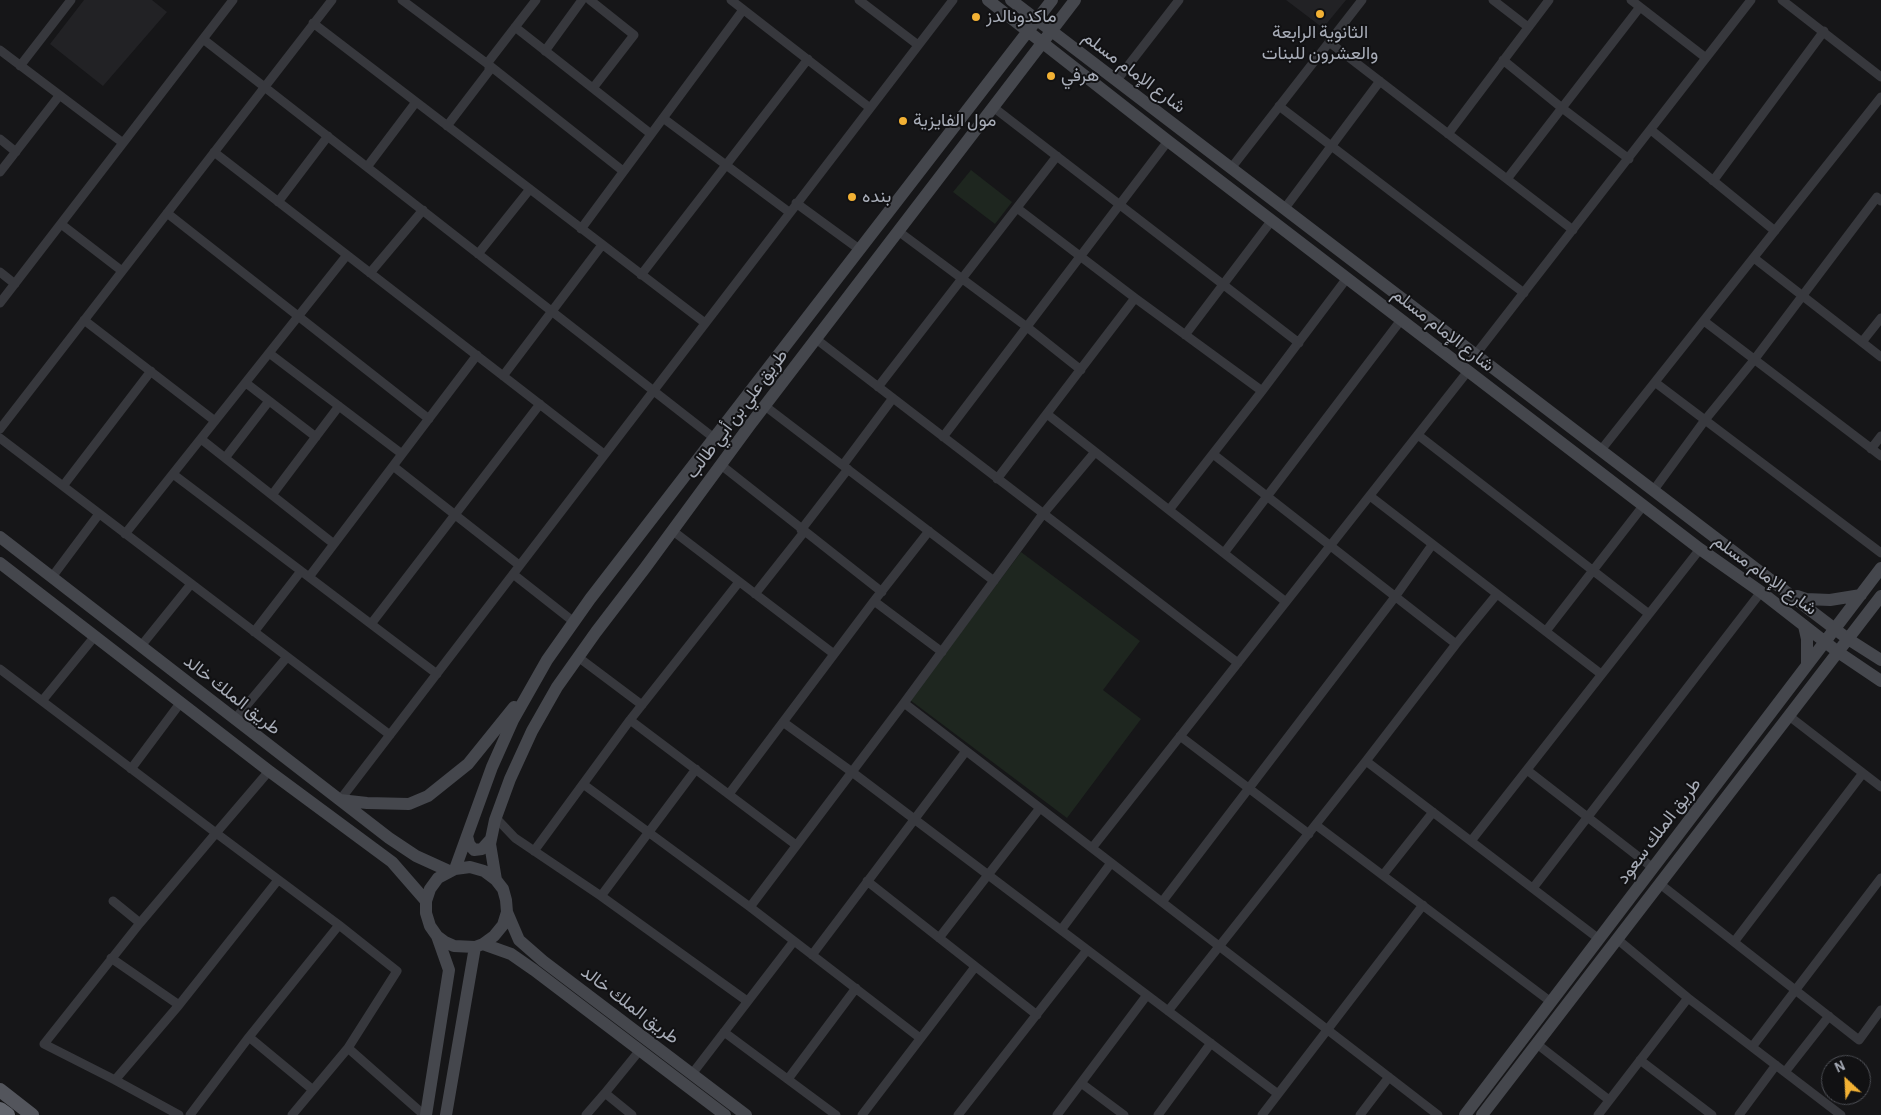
<!DOCTYPE html>
<html>
<head>
<meta charset="utf-8">
<style>
  body { margin:0 }
  #map { position:relative; width:1881px; height:1115px; overflow:hidden; background:#161618; font-family:"Alegreya Sans",sans-serif }
  canvas { display:block }
  .north { position:absolute; left:1821px; top:1055px; width:50px; height:50px; box-sizing:border-box; background:#111113; border:1px solid #4d4f55; border-radius:50%; rotate:335deg; font-size:14px; font-weight:700; line-height:20px; text-align:center; color:#a8adb8 }
  .north::after { content:''; display:block; margin:auto; width:18px; height:22px; background:#f2b134; clip-path:polygon(50% 0,100% 100%,50% 72%,0 100%) }
</style>
</head>
<body>
<div id="map">
<canvas width="1881" height="1115"></canvas>
<div class="north">N</div>
</div>
<script>
const ctx = document.querySelector('canvas').getContext('2d');
ctx.lineJoin = 'round';
function fillPath(path, color) { ctx.fillStyle = color; ctx.fill(path, 'evenodd'); }
const shape = rows => new Path2D(rows.map(r => 'M' + r).join(''));
function trace(path, color, width, dash) { ctx.strokeStyle = color; ctx.lineWidth = width; ctx.lineCap = dash ? 'butt' : 'round'; ctx.setLineDash(dash || []); ctx.stroke(path); }
function drawText(font, color, halo, rows, align = 'center') {
  ctx.font = font + ' "Alegreya Sans",Vazirmatn,sans-serif'; ctx.lineWidth = 4; ctx.setLineDash([]); ctx.textBaseline = 'middle'; ctx.strokeStyle = halo; ctx.fillStyle = color; for (const [text, x, y, turn = 0] of rows) {
    ctx.save(); ctx.translate(x, y); ctx.rotate((+turn || 0) * Math.PI / 180); ctx.textAlign = isNaN(turn) ? turn : align; if (halo) ctx.strokeText(text, 0, 0); ctx.fillText(text, 0, 0); ctx.restore();
  }
}
fillPath(shape([
  [84,0,152,0,167,12,103,86,50,44],
  [1286,0,1346,0,1323,28]
]), '#222225');
fillPath(shape([
  [971,170,1012,202,995,224,953,192],
  [1021,552,1140,641,1103,690,1141,719,1067,818,910,700]
]), '#1e261f');
trace(shape([
  [402,0,489,65,623,171],
  [590,0,634,35,593,88],
  [731,0,870,108],
  [859,0,918,45],
  [1493,0,1528,27],
  [1631,0,1706,58],
  [1782,0,1881,77],
  [313,23,705,323],
  [515,27,651,134],
  [203,39,714,438],
  [1329,42,1573,230],
  [0,50,123,143],
  [545,51,582,0],
  [1503,60,1562,108,1629,159],
  [20,66,71,0],
  [1117,80,1179,0],
  [1279,106,1524,293],
  [993,107,1299,343],
  [663,118,789,212],
  [447,126,489,71,489,61,536,0],
  [1651,130,1775,231],
  [1448,134,1549,0],
  [0,139,16,152],
  [214,152,604,454],
  [367,167,416,102],
  [1232,167,1362,0],
  [0,172,59,96],
  [1507,179,1640,7],
  [1713,181,1824,31],
  [278,202,328,136],
  [796,203,859,249],
  [1017,208,1135,298,1262,391],
  [1285,208,1380,81],
  [167,213,429,419],
  [61,224,122,271],
  [581,229,743,10],
  [898,231,1027,327,1081,370],
  [478,254,530,189],
  [1754,258,1881,357],
  [0,272,15,284],
  [370,273,423,210],
  [641,275,808,59],
  [0,303,233,0],
  [84,320,215,421],
  [1704,321,1881,456],
  [1185,335,1272,220],
  [816,339,1238,663],
  [1862,342,1881,318],
  [269,353,402,454],
  [1476,354,1751,0],
  [503,376,602,245],
  [246,383,316,437],
  [1656,383,1881,553],
  [878,387,1057,156],
  [765,406,994,581],
  [1047,414,1286,602],
  [0,429,332,0],
  [1418,435,1649,614],
  [943,437,1168,141],
  [0,438,390,735],
  [201,439,334,544],
  [1871,449,1881,436],
  [1601,450,1881,97],
  [1213,454,1456,644],
  [225,458,269,401],
  [721,465,882,592],
  [843,465,893,398],
  [393,466,519,565],
  [173,474,437,674],
  [997,479,1135,298],
  [63,486,151,371],
  [1653,491,1705,420,1754,360,1877,197,1881,201],
  [272,495,339,406],
  [1370,496,1601,674],
  [1169,510,1262,391,1347,278],
  [801,530,848,469],
  [673,531,834,654],
  [125,534,347,255],
  [1224,553,1401,320],
  [513,574,574,622],
  [52,577,99,514],
  [309,577,477,355],
  [755,594,804,532],
  [874,601,942,652],
  [371,624,540,404],
  [1546,631,1643,506],
  [254,632,301,571],
  [141,646,191,584],
  [578,657,642,705],
  [0,669,216,833,269,771],
  [42,701,95,636],
  [904,703,1438,1115],
  [1789,716,1881,787],
  [235,719,287,657],
  [630,720,796,845],
  [783,722,852,772,1278,1094],
  [1180,736,1309,834],
  [1366,761,1599,939],
  [131,769,181,702],
  [1527,770,1653,868],
  [583,784,750,907,920,1038],
  [729,794,874,601,929,531],
  [340,800,953,0],
  [496,818,515,838,601,896,747,1001],
  [1316,825,1551,1002],
  [1471,841,1700,549],
  [1092,848,1468,371],
  [534,851,630,720,739,582],
  [1383,875,1433,812],
  [867,881,1037,1015],
  [1660,884,1859,1040,1881,1010],
  [1533,888,1761,592],
  [601,896,696,769],
  [113,901,140,923],
  [1162,902,1395,597,1432,545],
  [750,907,904,703,1043,514,1095,452],
  [1061,930,1111,863],
  [939,938,1040,808],
  [1617,939,1688,998,1841,1115],
  [1734,942,1863,773],
  [812,955,966,751],
  [111,958,179,1005],
  [1168,1011,1366,761,1456,644,1497,594],
  [724,1032,836,1115],
  [249,1037,313,1090],
  [1537,1044,1609,1100],
  [1752,1047,1881,878],
  [348,1048,424,1115],
  [1640,1060,1712,1115],
  [1785,1072,1829,1016],
  [692,1074,794,941],
  [788,1079,856,988],
  [115,1080,179,1005,278,880],
  [1081,1083,1124,1115],
  [605,1093,640,1050],
  [179,1115,115,1080,44,1044,140,923,216,833,339,925,397,971,348,1048,292,1115],
  [190,1115,249,1037,339,925],
  [586,1115,605,1093,632,1115],
  [862,1115,975,967],
  [958,1115,1087,950],
  [1057,1115,1147,995],
  [1158,1115,1211,1043],
  [1262,1115,1423,905],
  [1360,1115,1389,1077],
  [1598,1115,1688,998],
  [1739,1115,1776,1065]
]), '#37383d', 9);
trace(shape([
  [988,0,1168,141,1700,549,1761,592,1838,652,1881,681],
  [1011,0,1848,639,1881,660],
  [0,537,389,838,416,856,449,871],
  [0,563,269,771,392,862,426,901],
  [1797,596,1806,599,1830,600,1861,595],
  [1804,626,1807,639,1807,665],
  [340,800,367,803,409,804,428,796,468,764,514,707],
  [467,836,469,844,474,850,482,849,491,839],
  [455,869,492,767,513,720,547,660,590,599,1052,0],
  [496,880,484,871,470,867,455,869,438,878,430,889,426,901,426,913,430,926,437,936,445,942,454,946,475,947,483,944,494,936,503,925,507,912,506,900,503,889,496,880,490,844,495,820,510,779,532,731,557,687,596,632,645,568,750,425,1075,0],
  [507,912,519,940,543,961,746,1115],
  [483,944,511,954,534,970,725,1115],
  [426,1115,449,970,437,936],
  [446,1115,475,947],
  [1465,1115,1881,568],
  [1482,1115,1881,596]
]), '#45474d', 12);
trace(shape([
  [0,1090,32,1115]
]), '#53555c', 14);
trace(shape([
  [0,1110,7,1115]
]), '#63666e', 16);
for (const [x, y, r, color] of [
  [1320,14,5,"#f2b134"],
  [976,17,5,"#f2b134"],
  [1051,76,5,"#f2b134"],
  [903,121,5,"#f2b134"],
  [852,197,5,"#f2b134"]
]) { const dot = new Path2D(); dot.arc(x, y, r, 0, 2 * Math.PI); ctx.fillStyle = color; ctx.fill(dot); trace(dot, '#111113', 2); }
drawText('18px', '#a8adb8', '#111113', [
  ["ماكدونالدز",986,17],
  ["الثانوية الرابعة",1320,33,"center"],
  ["والعشرون للبنات",1320,54,"center"],
  ["هرفي",1061,76],
  ["مول الفايزية",913,121],
  ["بنده",862,197]
], 'left');
drawText('18px', '#a8adb8', '#111113', [
  ["شارع الإمام مسلم",1134,72,37],
  ["شارع الإمام مسلم",1443,330,38],
  ["طريق علي بن أبي طالب",737,414,-53],
  ["شارع الإمام مسلم",1765,575,36],
  ["طريق الملك خالد",232,695,38],
  ["طريق الملك سعود",1659,831,-53],
  ["طريق الملك خالد",630,1005,37]
]);
</script>
</body>
</html>
